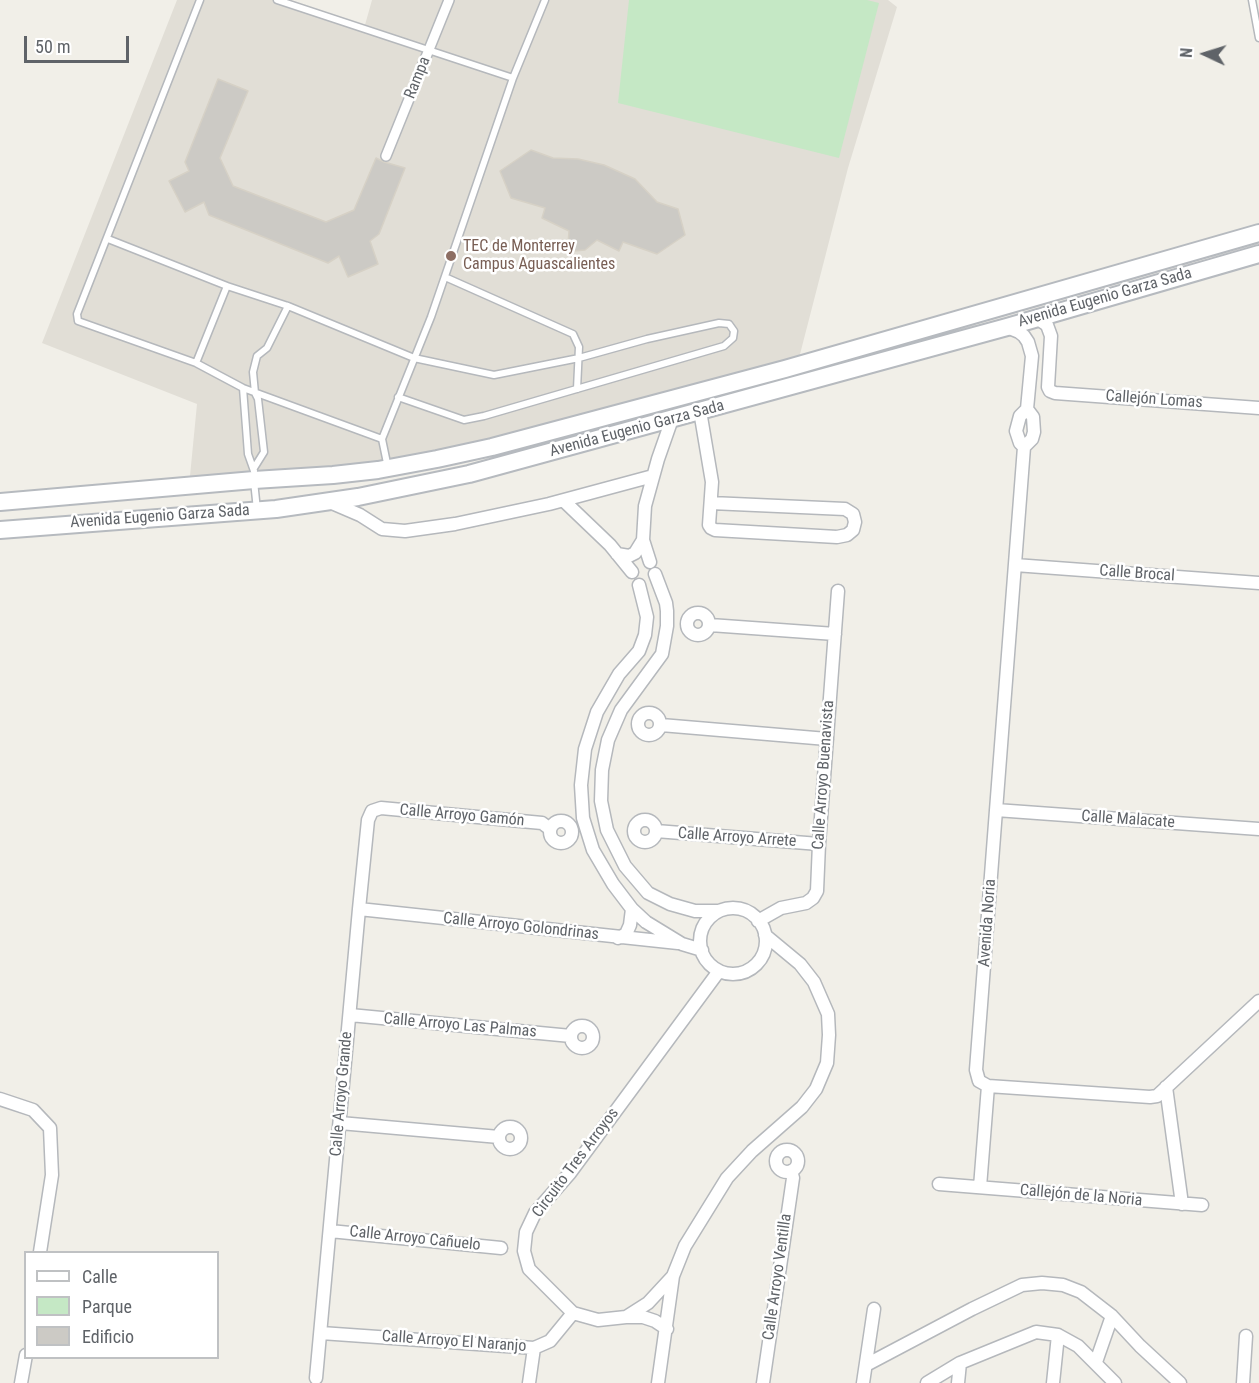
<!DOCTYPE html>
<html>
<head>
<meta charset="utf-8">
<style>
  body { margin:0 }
  #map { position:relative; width:1259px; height:1383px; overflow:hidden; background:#f1efe8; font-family:"Roboto Condensed",sans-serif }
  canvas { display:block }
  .legend { position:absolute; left:24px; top:1251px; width:195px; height:108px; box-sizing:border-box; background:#fff; border:2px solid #bfc1c3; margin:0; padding:8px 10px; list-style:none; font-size:18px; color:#5f6368 }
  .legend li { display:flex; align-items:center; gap:12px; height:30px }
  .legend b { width:30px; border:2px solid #bfc1c3 }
  .north { position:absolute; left:1175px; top:24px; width:60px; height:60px; -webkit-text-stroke:4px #fff; paint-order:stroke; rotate:274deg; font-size:16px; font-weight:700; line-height:24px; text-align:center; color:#5f6368 }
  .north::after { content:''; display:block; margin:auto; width:21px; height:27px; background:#5f6368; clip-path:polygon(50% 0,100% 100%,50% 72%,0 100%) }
  .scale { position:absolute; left:24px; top:36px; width:105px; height:27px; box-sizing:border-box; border:3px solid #5f6368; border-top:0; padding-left:8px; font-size:18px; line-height:21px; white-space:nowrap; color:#5f6368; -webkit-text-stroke:4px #fff; paint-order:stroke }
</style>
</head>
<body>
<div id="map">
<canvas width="1259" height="1383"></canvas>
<ul class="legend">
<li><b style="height:8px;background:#fff"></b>Calle</li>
<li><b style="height:16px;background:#c5e8c5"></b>Parque</li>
<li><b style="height:16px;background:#cccac5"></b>Edificio</li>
</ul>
<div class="north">N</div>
<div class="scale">50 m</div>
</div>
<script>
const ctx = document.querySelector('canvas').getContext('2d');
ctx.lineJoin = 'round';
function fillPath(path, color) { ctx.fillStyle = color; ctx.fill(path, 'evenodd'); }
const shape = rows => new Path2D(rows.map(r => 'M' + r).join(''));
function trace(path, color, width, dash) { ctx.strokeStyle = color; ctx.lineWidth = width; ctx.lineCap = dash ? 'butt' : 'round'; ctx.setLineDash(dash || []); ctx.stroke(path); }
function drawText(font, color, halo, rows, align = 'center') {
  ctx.font = font + ' "Roboto Condensed",sans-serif'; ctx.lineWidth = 5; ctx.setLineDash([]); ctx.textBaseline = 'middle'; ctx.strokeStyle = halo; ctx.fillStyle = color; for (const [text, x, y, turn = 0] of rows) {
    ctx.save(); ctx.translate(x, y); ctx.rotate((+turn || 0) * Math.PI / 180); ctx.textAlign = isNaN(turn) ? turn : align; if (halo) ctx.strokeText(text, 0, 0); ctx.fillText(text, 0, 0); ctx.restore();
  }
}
fillPath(shape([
  [177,0,283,0,365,25,372,0,888,0,897,7,848,168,798,362,377,466,190,476,197,404,42,343]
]), '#e1ded6');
fillPath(shape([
  [629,0,867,0,879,3,839,158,618,103]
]), '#c5e8c5');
const building = shape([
  [218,79,248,91,220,158,233,186,326,222,354,210,376,158,384,162,405,168,379,234,370,241,378,264,348,277,339,256,328,263,209,215,204,202,185,212,169,181,189,171,185,162,218,79],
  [531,150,553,158,578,159,604,165,635,179,657,202,678,209,685,235,657,254,623,242,619,251,597,240,585,250,574,251,568,245,569,231,542,218,545,208,511,198,500,171,531,150]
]);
fillPath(building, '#cccac5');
trace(building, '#d6d1c6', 1.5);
const service = shape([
  [200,0,77,314,78,321,196,363,243,388,382,439],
  [277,0,513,78],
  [1252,0,1259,38],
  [108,239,227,286,288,306,414,358,494,375,579,358,647,339,719,323,729,324,734,331,733,338,724,346,484,416,464,420,398,397],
  [445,277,573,334,579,347,577,389],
  [196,363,227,286],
  [243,388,248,454,254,471],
  [254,468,264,452,258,399,255,393,253,372,257,356,267,348,288,306],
  [388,468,382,439,431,317,513,78,545,0],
  [254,481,257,510]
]);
const pedestrian = shape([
  [386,156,449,0]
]);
const minor = shape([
  [1037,318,1047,325,1051,336,1048,387,1050,391,1055,393,1259,408],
  [1007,327,1019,332,1024,336,1028,342,1032,356,1027,409,1020,416,1016,431,1020,443,1024,447,976,1070,979,1081,988,1086,1150,1097,1157,1096,1259,1001],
  [700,411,712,482,709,525,711,528,715,530,837,537,847,535,853,530,855,522,853,514,845,509,711,503],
  [1024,447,1032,439,1034,432,1033,417,1027,409],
  [564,501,610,545,632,572],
  [332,503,360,515,382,529,405,531,455,524,549,504,653,476],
  [617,554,629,556,635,553,643,540],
  [650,562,643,540,645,506,658,459,672,419],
  [1015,565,1259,583],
  [655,574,666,603,667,611,667,626,662,654,621,710,608,740,602,770,601,801,607,830,625,866,648,893,670,904,695,911,719,911],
  [639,585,647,617,645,635,639,651,619,674,597,712,585,749,581,785,583,818,593,850,613,884,632,909,646,922,682,944,702,950],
  '687 624a11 11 0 1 1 22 0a11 11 0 1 1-22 0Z',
  [710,625,835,634],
  '638 724a11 11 0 1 1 22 0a11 11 0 1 1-22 0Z',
  [661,725,827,739],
  [996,810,1259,829],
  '634 831a11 11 0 1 1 22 0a11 11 0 1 1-22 0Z',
  '550 832a11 11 0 1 1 22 0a11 11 0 1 1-22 0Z',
  [656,831,819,844],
  '700 941a33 33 0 1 1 66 0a33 33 0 1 1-66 0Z',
  [359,909,678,943],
  [758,921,781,908,806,903,813,898,817,891,819,844,838,591],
  [618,938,626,934,630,925,632,909],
  [719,971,570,1173,535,1213,526,1232,524,1251,529,1269,573,1313,598,1320,626,1317,648,1303,673,1276,685,1246,727,1178,752,1151,802,1107,816,1089,827,1063,829,1035,828,1014,814,982,800,964,765,935],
  [350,1015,571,1036],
  '571 1037a11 11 0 1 1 22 0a11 11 0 1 1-22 0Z',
  [1166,1087,1182,1204],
  [0,1099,33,1110,50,1128,52,1175,40,1252],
  [340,1123,499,1137],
  '499 1138a11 11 0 1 1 22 0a11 11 0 1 1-22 0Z',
  '776 1161a11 11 0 1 1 22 0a11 11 0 1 1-22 0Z',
  [939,1184,1202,1205],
  [980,1187,988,1086],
  [330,1231,501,1248],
  [627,1317,643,1317,655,1321,667,1329],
  [321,1333,534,1348,550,1341,573,1313],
  [1096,1362,1112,1316],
  [866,1365,972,1309,1022,1285,1042,1283,1063,1285,1081,1292,1112,1316,1140,1346,1180,1383],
  [316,1378,359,909,368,820,372,811,381,808,542,823,550,829],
  [21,1383,26,1355],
  [529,1383,534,1348],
  [658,1383,673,1276],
  [763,1383,793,1178,791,1171],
  [863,1383,874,1309],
  [927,1383,960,1363,1036,1332,1058,1335,1078,1346,1115,1383],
  [958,1383,960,1363],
  [1053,1383,1058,1335],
  [1243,1383,1246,1336]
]);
const secondary = shape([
  [0,502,254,480,333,475,378,470,437,459,492,447,785,369,1259,233],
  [0,530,276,509,358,497,469,474,1007,327,1259,254]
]);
trace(service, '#b5b8bc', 9);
trace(pedestrian, '#b5b8bc', 12);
trace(minor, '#b5b8bc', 15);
trace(secondary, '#b6babf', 20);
trace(service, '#fff', 6);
trace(pedestrian, '#fff', 9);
trace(minor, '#fff', 12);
trace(secondary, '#fff', 16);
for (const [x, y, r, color] of [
  [451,256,6,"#8d6e63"]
]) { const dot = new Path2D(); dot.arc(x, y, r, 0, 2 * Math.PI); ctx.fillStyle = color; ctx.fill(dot); trace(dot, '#fff', 2); }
drawText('16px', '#5f6368', '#fff', [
  ["Rampa",418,78,-68],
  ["Avenida Eugenio Garza Sada",1105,298,-16],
  ["Callejón Lomas",1154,400,4],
  ["Avenida Eugenio Garza Sada",637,429,-15],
  ["Avenida Eugenio Garza Sada",160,517,-4],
  ["Calle Brocal",1137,574,4],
  ["Calle Arroyo Buenavista",824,775,-86],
  ["Calle Arroyo Gamón",462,816,5],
  ["Calle Malacate",1128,820,4],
  ["Calle Arroyo Arrete",737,838,4],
  ["Avenida Noria",988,923,-86],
  ["Calle Arroyo Golondrinas",521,927,6],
  ["Calle Arroyo Las Palmas",460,1026,5],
  ["Calle Arroyo Grande",342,1094,-85],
  ["Circuito Tres Arroyos",576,1163,-53],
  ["Callejón de la Noria",1081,1196,5],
  ["Calle Arroyo Cañuelo",415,1239,6],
  ["Calle Arroyo Ventilla",778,1277,-82],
  ["Calle Arroyo El Naranjo",454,1342,4]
]);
drawText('16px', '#785e54', '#fff', [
  ["TEC de Monterrey",463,247],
  ["Campus Aguascalientes",463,265]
], 'left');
</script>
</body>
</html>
